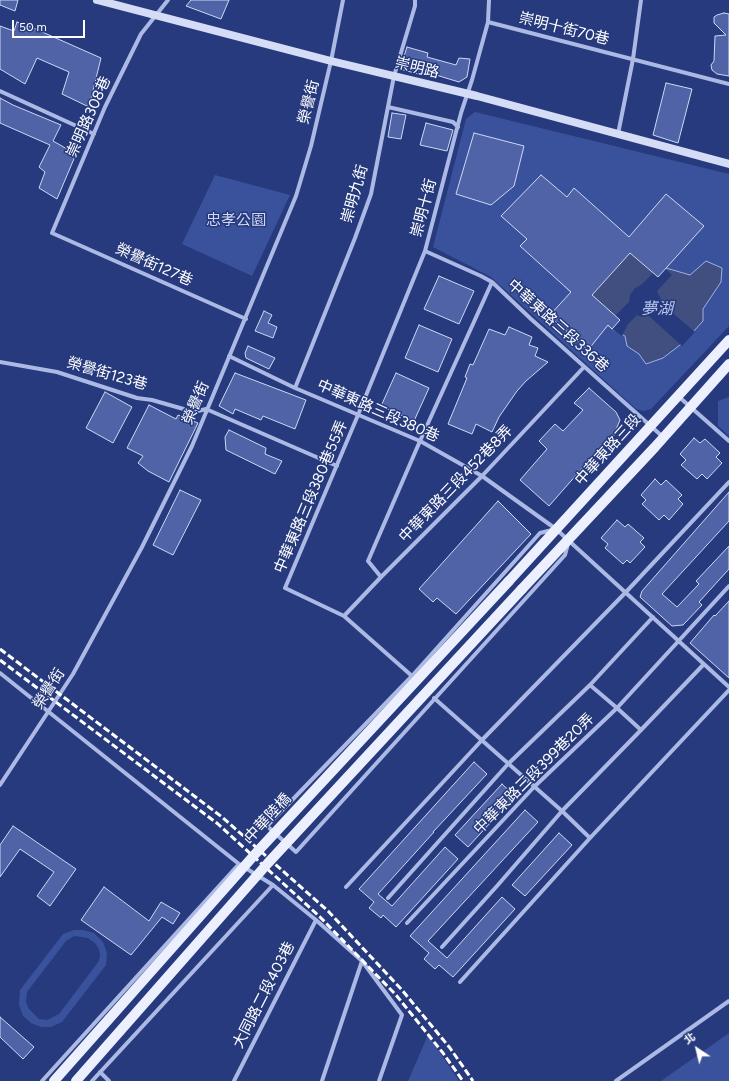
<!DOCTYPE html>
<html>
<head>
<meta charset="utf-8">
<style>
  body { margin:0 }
  #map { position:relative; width:729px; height:1081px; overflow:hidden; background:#263a7d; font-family:Figtree,"Noto Sans TC",sans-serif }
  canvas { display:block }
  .north { position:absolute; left:677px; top:1029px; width:40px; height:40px; -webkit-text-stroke:3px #263a7d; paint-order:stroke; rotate:325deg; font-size:11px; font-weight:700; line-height:16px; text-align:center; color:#fff }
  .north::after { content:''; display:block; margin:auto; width:14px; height:18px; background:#fff; clip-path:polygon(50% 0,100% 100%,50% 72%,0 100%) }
  .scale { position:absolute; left:12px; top:20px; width:73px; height:18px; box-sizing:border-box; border:2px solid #fff; border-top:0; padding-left:5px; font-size:12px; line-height:14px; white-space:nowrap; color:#fff; -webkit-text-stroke:3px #263a7d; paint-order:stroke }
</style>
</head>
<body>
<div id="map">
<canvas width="729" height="1081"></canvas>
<div class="north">北</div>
<div class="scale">50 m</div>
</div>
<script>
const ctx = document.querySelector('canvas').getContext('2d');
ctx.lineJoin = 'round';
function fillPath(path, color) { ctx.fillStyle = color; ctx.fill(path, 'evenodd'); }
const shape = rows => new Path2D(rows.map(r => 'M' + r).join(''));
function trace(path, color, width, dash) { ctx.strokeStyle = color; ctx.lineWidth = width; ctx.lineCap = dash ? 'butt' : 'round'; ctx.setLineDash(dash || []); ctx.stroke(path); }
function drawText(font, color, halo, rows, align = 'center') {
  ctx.font = font + ' Figtree,"Noto Sans TC",sans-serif'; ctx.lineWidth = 3; ctx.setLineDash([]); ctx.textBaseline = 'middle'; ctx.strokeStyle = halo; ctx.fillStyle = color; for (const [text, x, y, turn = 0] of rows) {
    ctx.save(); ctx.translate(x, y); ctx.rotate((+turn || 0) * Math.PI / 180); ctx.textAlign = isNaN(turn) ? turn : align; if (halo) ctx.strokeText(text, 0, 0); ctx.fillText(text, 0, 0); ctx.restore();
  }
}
fillPath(shape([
  [475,112,729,174,729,326,651,409,644,411,636,409,491,277,433,247,466,119],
  [215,175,290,195,252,276,182,244],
  [729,397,729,436,718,426,718,401],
  [74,930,83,930,94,933,103,942,107,953,106,965,62,1022,51,1027,41,1027,31,1023,23,1016,19,1005,20,990,63,934],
  [74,936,88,938,95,943,99,949,100,955,99,961,59,1014,47,1020,39,1019,29,1009,26,1002,27,992,66,941],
  [729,1033,729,1081,661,1081],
  [428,1035,459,1081,408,1081]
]), '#3a529b');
const water = shape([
  [629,237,666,268,690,275,706,261,722,268,721,282,703,309,703,321,684,342,663,358,646,364,639,354,627,346,625,336,612,329,564,286,629,237]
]);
fillPath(water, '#404e80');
trace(water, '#a0b2e5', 1);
fillPath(shape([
  [629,237,672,275,657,291,660,297,661,303,695,332,682,346,649,316,642,317,637,315,628,324,622,336,612,329,564,286,570,280],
  [630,253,653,273,641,285,635,288,630,295,629,302,615,316,592,295]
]), '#263a7d');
const building = shape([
  [0,0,18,0,15,11,0,5,0,0],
  [191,0,229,0,221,19,186,6,191,0],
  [724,13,729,14,729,76,717,74,712,70,711,65,714,61,715,36,726,35,714,23,714,17,717,15,724,13],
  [17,22,31,27,101,58,89,107,62,94,69,72,37,58,25,84,0,69,0,26,14,31,17,22],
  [407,47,428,53,427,57,456,65,459,58,470,59,467,77,459,82,423,71,422,75,400,69,407,47],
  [666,83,692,89,678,143,653,135,666,83],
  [0,98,13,105,61,125,53,141,76,154,57,199,39,188,45,172,39,167,50,145,0,123,0,98],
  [392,113,406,115,401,139,388,137,392,113],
  [426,123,453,130,447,151,420,145,426,123],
  [474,133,524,146,514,186,491,205,456,194,474,133],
  [541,175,567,197,574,188,629,237,666,194,704,226,658,277,630,253,592,295,620,320,612,329,608,325,588,350,549,316,571,292,520,246,527,239,501,216,541,175],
  [439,276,474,291,459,324,424,309,439,276],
  [264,311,272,315,268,323,277,327,273,338,255,331,264,311],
  [419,325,452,339,438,372,405,358,419,325],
  [509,327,532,337,529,345,538,348,535,356,548,362,526,381,517,391,499,417,492,432,476,424,472,434,448,424,467,378,465,377,470,364,473,365,489,329,505,335,509,327],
  [248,346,275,358,269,369,246,358,245,353,248,346],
  [235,373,306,400,295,429,263,416,261,420,235,409,233,414,219,406,235,373],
  [396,373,429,388,414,421,381,406,396,373],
  [589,388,616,412,620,420,615,432,612,441,609,444,600,448,549,506,520,480,547,449,539,441,555,424,563,431,583,410,574,403,589,388],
  [105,392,132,407,113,443,86,428,105,392],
  [149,405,176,419,178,415,198,423,169,482,148,471,138,463,143,456,127,448,149,405],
  [229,430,266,448,265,454,282,461,275,474,226,450,225,437,229,430],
  [694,438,700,443,705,439,720,453,716,457,722,463,707,479,702,474,697,479,681,465,686,460,680,454,694,438],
  [655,479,661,485,666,480,682,495,678,499,683,504,669,520,664,515,659,520,642,504,646,500,641,495,655,479],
  [180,490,201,500,173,555,153,545,180,490],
  [729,492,729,521,662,594,677,607,699,584,696,581,729,546,729,569,699,602,702,605,683,625,672,626,640,597,642,591,729,492],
  [498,501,531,534,456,614,437,598,433,602,419,589,498,501],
  [617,520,625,527,628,524,644,538,640,542,645,547,630,563,627,560,623,564,605,548,608,544,601,538,617,520],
  [729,601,729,678,690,643,714,615,715,616,729,601],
  [474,762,487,774,433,832,434,832,378,894,392,906,445,847,458,859,396,927,383,915,381,918,369,908,374,902,359,889,474,762],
  [502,784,515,796,468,847,455,835,502,784],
  [525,810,538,822,428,941,447,958,502,897,515,909,453,977,439,965,435,969,424,959,429,953,410,936,525,810],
  [13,826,76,869,50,906,37,896,54,872,20,849,0,877,0,845,13,826],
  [559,833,572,845,525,896,512,885,559,833],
  [104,887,149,921,161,902,180,913,173,924,162,917,131,955,81,920,104,887],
  [0,1017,34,1047,23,1059,0,1037,0,1017]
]);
fillPath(building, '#4f63a6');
trace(building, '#ced8f4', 1);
trace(shape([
  [168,0,141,34,105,107,52,233,246,319],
  [488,22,729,84],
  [0,91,94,134],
  [388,107,453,122,458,127],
  [618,134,633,59,641,0],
  [425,251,481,276,492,282,531,319,663,437],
  [229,356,295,388,420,441,482,476,556,529,729,687],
  [0,362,57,372,137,398,152,400,194,412,206,409,337,466],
  [295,388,355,238,371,194,394,76,415,6,415,0],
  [678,396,729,441],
  [552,530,540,533,412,676,267,826,296,852,565,555,568,544],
  [381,577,368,561,420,441,492,282],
  [344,616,381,577,482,476,584,367],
  [0,673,239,864,273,885,316,920,362,961,402,1015,379,1081],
  [412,676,344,616,285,588,358,415,425,251,461,113,472,80,488,22,489,0],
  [590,685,617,708,641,730],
  [434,698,562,811,590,838],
  [0,785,73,674,142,547,192,446,296,196,311,146,331,61,343,0],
  [346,887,482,740,626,592,729,482],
  [388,898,508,764,590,685,653,617],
  [407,923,534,787,617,708,729,586],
  [442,947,497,886,562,811,641,730,704,664],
  [460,982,590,838,729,690],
  [100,1072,109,1081],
  [42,1081,239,864],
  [92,1081,273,885],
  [234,1081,316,920],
  [322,1081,362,961],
  [616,1081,729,1001]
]), '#acb9e5', 4);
trace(shape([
  [97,0,331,61,477,96,729,164]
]), '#d5dcf5', 8);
trace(shape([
  [509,581,729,340],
  [522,589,655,447,729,364]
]), '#eceffd', 10);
trace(shape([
  [0,649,222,817,328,911,402,990,450,1048,473,1081],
  [0,660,218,824,320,917,396,995,443,1053,463,1081]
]), '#fff', 3, [7, 3]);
trace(shape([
  [54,1081,257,852,509,581],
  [76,1081,268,863,522,589]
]), '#eceffd', 10);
drawText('15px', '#fff', '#263a7d', [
  ["崇明十街70巷",564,29,14],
  ["崇明路",417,68,14],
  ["榮譽街",309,102,-76],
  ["崇明路308巷",89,117,-66],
  ["崇明九街",355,194,-74],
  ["崇明十街",424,208,-75],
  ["榮譽街127巷",154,265,24],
  ["中華東路三段336巷",558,326,42],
  ["榮譽街123巷",107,374,16],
  ["榮譽街",196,403,-67],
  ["中華東路三段380巷",378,411,24],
  ["中華東路三段",608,450,-48],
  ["中華東路三段452巷8弄",456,484,-46],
  ["中華東路三段380巷55弄",311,497,-67],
  ["榮譽街",49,689,-57],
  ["中華東路三段399巷20弄",534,774,-45],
  ["中華陸橋",268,818,-47],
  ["大同路二段403巷",264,995,-63]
]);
drawText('15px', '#ced8f4', '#263a7d', [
  ["忠孝公園",236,221]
]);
drawText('italic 16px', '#b7c4ed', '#263a7d', [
  ["夢湖",657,309]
]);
</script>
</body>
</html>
